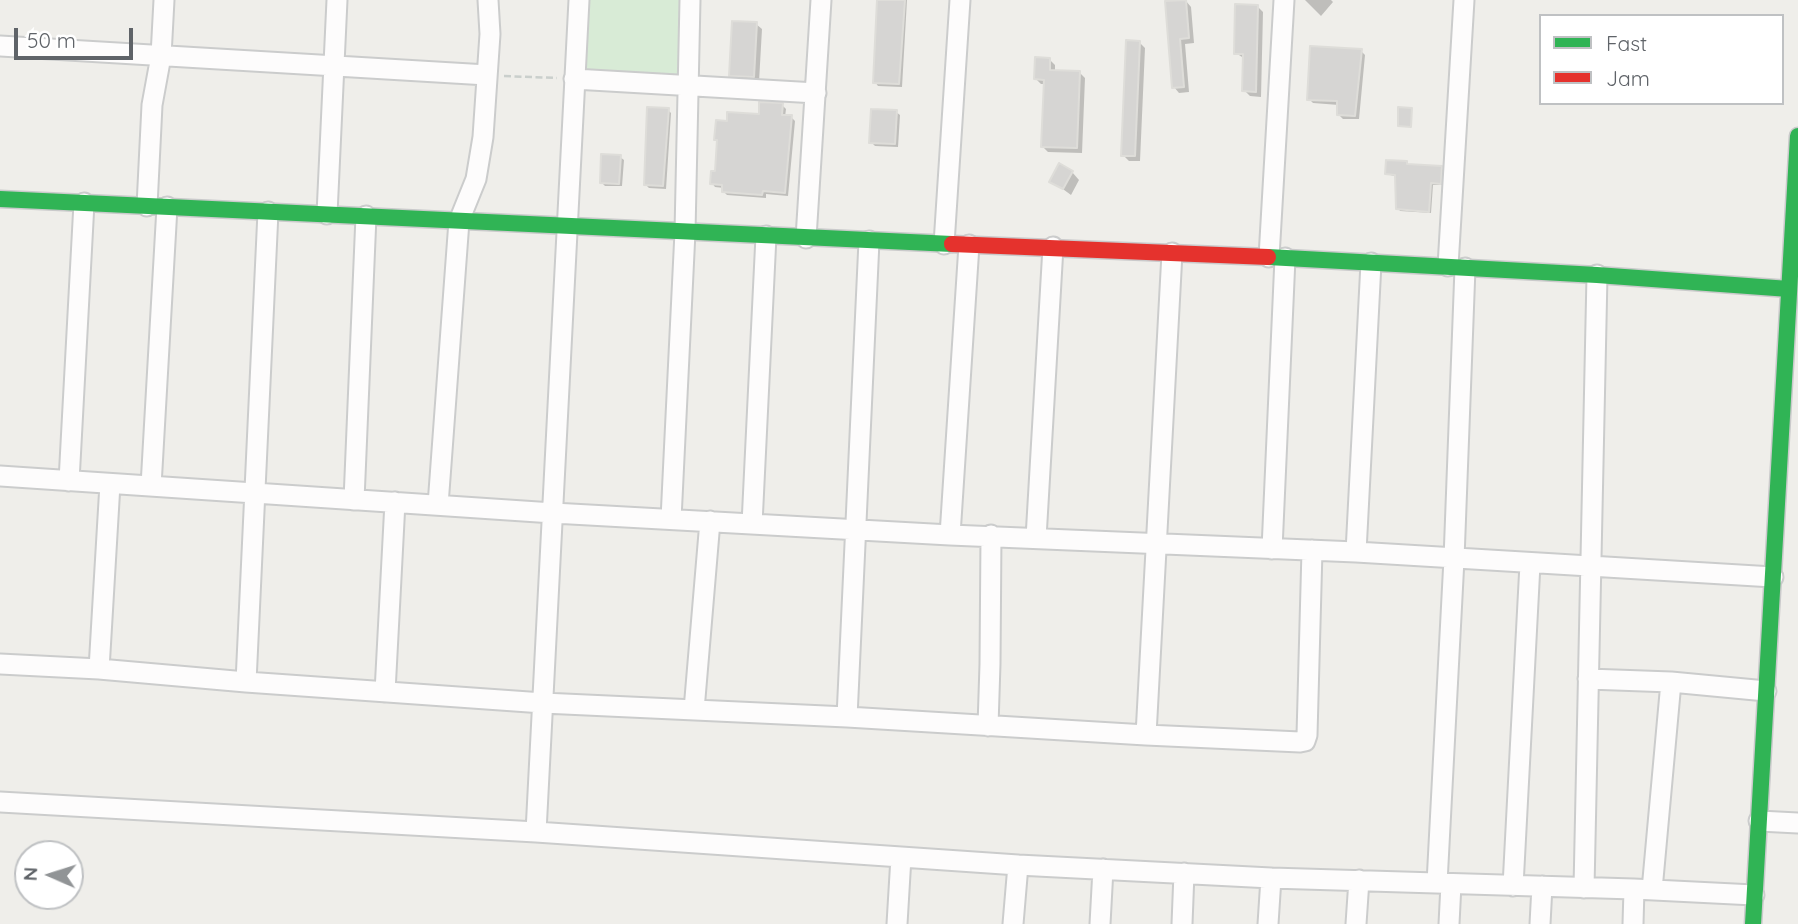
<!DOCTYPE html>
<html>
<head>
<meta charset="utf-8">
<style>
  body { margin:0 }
  #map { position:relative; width:1798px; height:924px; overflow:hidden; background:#efeeea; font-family:Quicksand,sans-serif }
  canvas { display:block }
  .legend { position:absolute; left:1539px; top:14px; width:245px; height:91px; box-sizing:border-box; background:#fff; border:2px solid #bfc1c3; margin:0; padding:9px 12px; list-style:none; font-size:21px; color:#5f6368 }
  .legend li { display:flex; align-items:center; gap:14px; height:35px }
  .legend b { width:35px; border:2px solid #bfc1c3 }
  .north { position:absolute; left:14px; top:840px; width:70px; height:70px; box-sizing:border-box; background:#fff; border:2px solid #bfc1c3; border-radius:50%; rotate:273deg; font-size:19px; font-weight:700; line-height:28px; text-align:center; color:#5f6368 }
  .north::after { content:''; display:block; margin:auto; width:24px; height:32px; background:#919496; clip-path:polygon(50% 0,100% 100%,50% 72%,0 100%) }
  .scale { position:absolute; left:14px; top:28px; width:119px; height:32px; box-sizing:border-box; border:4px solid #5f6368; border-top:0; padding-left:9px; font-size:21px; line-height:24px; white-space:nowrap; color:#5f6368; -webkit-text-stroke:5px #fff; paint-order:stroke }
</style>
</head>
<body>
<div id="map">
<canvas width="1798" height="924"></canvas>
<ul class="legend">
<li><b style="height:9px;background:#30b455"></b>Fast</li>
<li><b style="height:9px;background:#e5322d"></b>Jam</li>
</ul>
<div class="north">N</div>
<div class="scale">50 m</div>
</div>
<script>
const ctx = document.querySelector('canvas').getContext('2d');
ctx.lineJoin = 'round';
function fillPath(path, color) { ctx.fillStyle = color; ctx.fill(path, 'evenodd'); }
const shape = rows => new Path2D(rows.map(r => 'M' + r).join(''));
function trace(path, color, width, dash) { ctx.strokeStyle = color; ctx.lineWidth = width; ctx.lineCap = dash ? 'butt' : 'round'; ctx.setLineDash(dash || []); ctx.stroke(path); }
fillPath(shape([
  [584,0,683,0,680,77,581,72]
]), '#d8ebd6');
fillPath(shape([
  [879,0,907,0,902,87,878,86,875,82],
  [1305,0,1331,0,1333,2,1321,16],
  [1186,1,1191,7,1194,43,1185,44,1189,92,1179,93,1174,87,1167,3],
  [1257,6,1263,12,1261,97,1250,96,1244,90,1245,59,1236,53],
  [756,24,762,29,759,82,736,81,731,75],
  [1140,43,1145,48,1140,161,1129,161,1123,155],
  [1361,51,1365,55,1359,119,1343,119,1338,114,1339,105,1313,103,1309,99],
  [1050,60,1055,65,1055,72,1080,73,1085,78,1082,153,1048,152,1042,146,1045,84,1041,84,1036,79],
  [782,105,786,109,785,117,791,117,795,121,788,196,766,194,766,198,727,195,723,191,724,188,715,187,712,183,717,173,728,123,760,116],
  [668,110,671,113,666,189,649,188,646,185],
  [896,112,900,115,898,147,875,146,871,142],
  [620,157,624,160,622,186,605,186,601,182],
  [1406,163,1409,166,1441,168,1443,170,1442,185,1433,185,1431,213,1400,211,1398,208,1397,177,1387,174],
  [1072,172,1079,180,1071,195,1052,181]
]), '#0003');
const building = shape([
  [877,0,905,0,899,84,873,83,877,0],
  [1186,0,1189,38,1180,39,1184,87,1172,88,1165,1,1186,0],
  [1235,4,1258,5,1256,92,1242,91,1243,54,1234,54,1235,4],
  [732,21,757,22,754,77,729,76,732,21],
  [1126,40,1140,41,1135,156,1121,156,1126,40],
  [1310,46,1362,49,1355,116,1337,115,1337,101,1307,100,1310,46],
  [1035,57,1050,58,1050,70,1080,71,1077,148,1041,147,1044,80,1034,79,1035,57],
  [759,102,783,103,782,115,792,115,785,193,763,191,762,195,722,192,722,185,710,184,711,171,715,171,717,140,714,140,716,120,727,121,727,112,759,114,759,102],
  [647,107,669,108,663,186,644,185,647,107],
  [1398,107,1412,108,1411,127,1398,126,1398,107],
  [871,109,897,110,895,144,869,143,871,109],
  [601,154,621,155,619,184,600,183,601,154],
  [1386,160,1407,161,1407,164,1442,166,1441,184,1431,183,1429,212,1396,209,1395,175,1385,174,1386,160],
  [1059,163,1073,171,1063,189,1049,182,1059,163]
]);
fillPath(building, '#d6d5d3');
trace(building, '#deddd9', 2);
const street = shape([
  [0,46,487,75],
  [574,79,816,93],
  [147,206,152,105,161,56,164,0],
  [327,214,337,0],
  [806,238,821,0],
  [944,244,960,0],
  [1269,257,1284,0],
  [1448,266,1464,0],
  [0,476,553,513,950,535,1356,552,1773,577],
  [69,481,84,203],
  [151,486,167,207],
  [354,500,366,216],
  [438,505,459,221,476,179,483,137,490,34,488,0],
  [671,519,685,232,690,0],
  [752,524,766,236],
  [950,535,969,245],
  [1036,538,1053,247],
  [1272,549,1285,258],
  [1356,552,1371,263],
  [0,664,99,669,246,682,543,703,847,717,1146,735,1300,742,1305,741,1307,735,1312,550],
  [99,669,110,484],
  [1588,679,1671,682,1766,691],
  [246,682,268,212],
  [385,692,395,502],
  [694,710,710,521],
  [847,717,869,241],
  [988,726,990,664,991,535],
  [1146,735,1172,253],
  [0,802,536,832,1018,865,1271,878,1634,889,1754,895],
  [1759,821,1798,823],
  [536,832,579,0],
  [1437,883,1454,559,1465,268],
  [1513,886,1530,564],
  [1584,888,1597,275],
  [1652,890,1671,682],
  [897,924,901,857],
  [1013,924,1018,865],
  [1100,924,1103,869],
  [1182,924,1184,873],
  [1268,924,1271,878],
  [1356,924,1359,880],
  [1449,924,1451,884],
  [1540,924,1542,886],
  [1633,924,1634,889]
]);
const fast = shape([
  [0,199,952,244],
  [1268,257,1597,275,1789,289],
  [1753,924,1798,136]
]);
const jam = shape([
  [952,244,1268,257]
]);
trace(street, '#cbcccc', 23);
trace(fast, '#cacacb', 19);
trace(jam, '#cacacb', 19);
trace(shape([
  [504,76,557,78]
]), '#cacfcc', 2.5, [7, 3.5]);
trace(street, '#fdfcfc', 19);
trace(fast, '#30b455', 16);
trace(jam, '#e5322d', 16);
</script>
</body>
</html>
